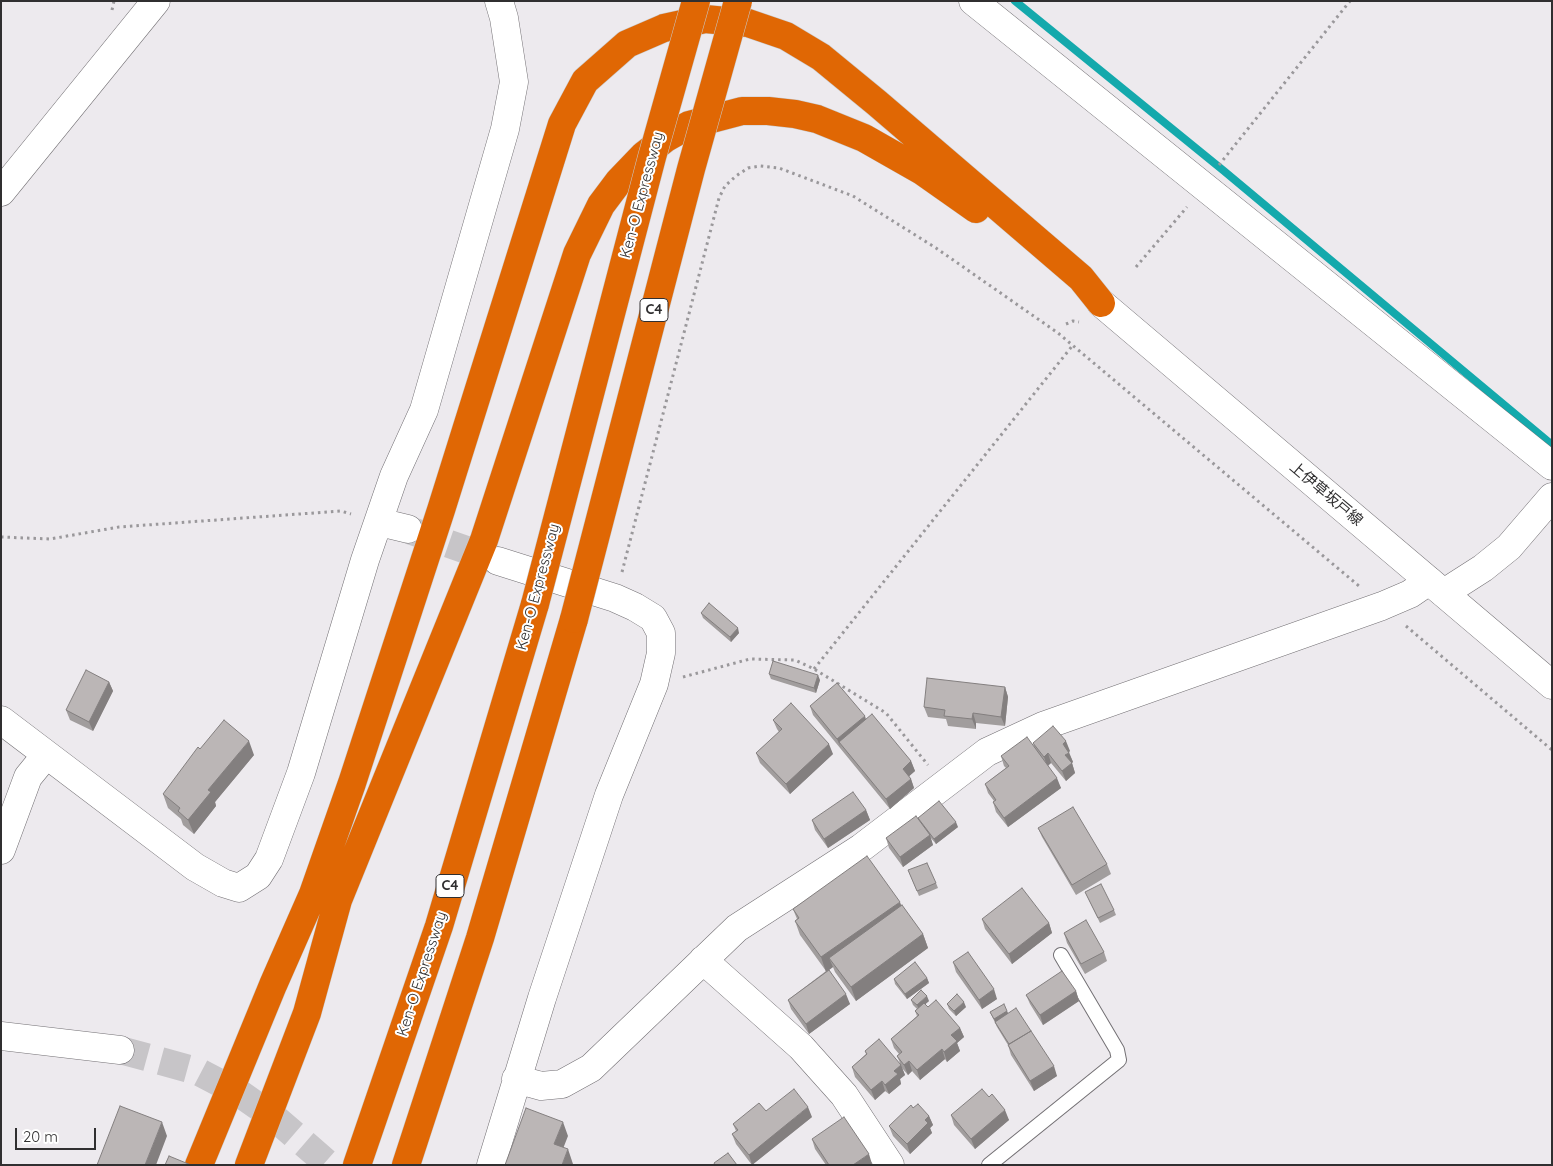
<!DOCTYPE html>
<html>
<head>
<meta charset="utf-8">
<style>
  body { margin:0 }
  #map { position:relative; width:1553px; height:1166px; overflow:hidden; background:#edeaee; font-family:Quicksand,sans-serif }
  canvas { display:block }
  .frame { position:absolute; inset:0; border:2px solid #302f30; pointer-events:none }
  .scale { position:absolute; left:15px; top:1128px; width:81px; height:22px; box-sizing:border-box; border:2px solid #302f30; border-top:0; padding-left:6px; font-size:15px; line-height:18px; white-space:nowrap; color:#302f30; -webkit-text-stroke:4px #fff; paint-order:stroke }
</style>
</head>
<body>
<div id="map">
<canvas width="1553" height="1166"></canvas>
<div class="frame"></div>
<div class="scale">20 m</div>
</div>
<script>
const ctx = document.querySelector('canvas').getContext('2d');
ctx.lineJoin = 'round';
const shape = rows => new Path2D(rows.map(r => 'M' + r).join(''));
function trace(path, color, width, dash) { ctx.strokeStyle = color; ctx.lineWidth = width; ctx.lineCap = dash ? 'butt' : 'round'; ctx.setLineDash(dash || []); ctx.stroke(path); }
function fillPath(path, color) { ctx.fillStyle = color; ctx.fill(path, 'evenodd'); }
function drawText(font, color, halo, rows, align = 'center') {
  ctx.font = font + ' Quicksand,"Noto Sans JP",sans-serif'; ctx.lineWidth = 4; ctx.setLineDash([]); ctx.textBaseline = 'middle'; ctx.strokeStyle = halo; ctx.fillStyle = color; for (const [text, x, y, turn = 0] of rows) {
    ctx.save(); ctx.translate(x, y); ctx.rotate((+turn || 0) * Math.PI / 180); ctx.textAlign = isNaN(turn) ? turn : align; if (halo) ctx.strokeText(text, 0, 0); ctx.fillText(text, 0, 0); ctx.restore();
  }
}
trace(shape([
  [1015,1,1224,171,1552,445]
]), '#14a9ac', 8);
trace(shape([
  [409,530,498,561]
]), '#c7c5c8', 28, [28, 14]);
trace(shape([
  [120,1050,197,1071,239,1093,276,1119,329,1165]
]), '#c7c5c8', 28, [28, 14]);
const service = shape([
  [989,1165,1119,1060,1117,1050,1061,955]
]);
const minor = shape([
  [1,192,156,1],
  [379,522,408,529],
  [1444,593,1483,568,1509,547,1552,497],
  [1,720,195,867,223,883,239,888,258,876,269,859,301,773,365,560,394,476,424,410,505,129,514,82,504,18,499,1],
  [1,850,28,777,46,755],
  [703,960,801,1047,844,1095,890,1165],
  [516,1079,541,1086,562,1084,591,1068,737,928,861,848,987,752,1043,726,1382,606,1410,594,1429,581],
  [491,1165,542,998,609,795,654,684,661,653,661,633,653,618,635,607,615,598,498,561]
]);
const tertiary = shape([
  [973,1,1552,466],
  [1,1036,120,1050]
]);
const secondary = shape([
  [1101,303,1552,685]
]);
const motorway = shape([
  [199,1165,273,985,313,894,352,783,441,510,562,124,585,81,627,44,664,28,705,19,748,23,786,36,821,57,877,103,1081,278,1101,303],
  [249,1165,307,1013,338,900,484,540,577,254,601,205,619,181,644,155,666,138,689,125,742,111,768,111,795,114,817,119,864,138,922,171,976,209],
  [357,1165,439,926,535,604],
  [406,1165,480,938,574,619]
]);
trace(service, '#737074', 16);
trace(minor, '#737074', 29);
trace(tertiary, '#737074', 29);
trace(secondary, '#737074', 29);
trace(motorway, '#c9c9c9', 29);
trace(shape([
  [112,10,114,1],
  [1219,165,1350,1],
  [1136,267,1187,207],
  [1066,324,1073,321,1079,322],
  [1,537,50,539,119,527,341,511,351,514],
  [622,572,719,198,725,186,736,176,748,168,760,166,779,168,853,196,936,248,1058,333,1359,586],
  [1406,626,1552,750],
  [814,669,1073,345],
  [683,677,750,659,795,660,814,669,886,713,928,765]
]), '#9a989b', 3, [2.5, 4]);
trace(service, '#fff', 14);
trace(minor, '#fff', 28);
trace(tertiary, '#fff', 28);
trace(secondary, '#fff', 28);
trace(motorway, '#e06704', 28);
const motorwayBridge = shape([
  [535,604,652,157,696,1],
  [574,619,691,169,738,1]
]);
trace(motorwayBridge, '#c9c9c9', 29, []);
trace(motorwayBridge, '#e06704', 28);
fillPath(shape([
  [701,613,739,633,731,642,703,618],
  [769,674,820,680,816,693,771,679],
  [109,682,113,691,93,731,70,720,66,710],
  [1005,687,1008,697,1005,726,976,723,976,729,948,726,946,719,928,717,924,707],
  [810,706,866,719,911,761,915,771,909,776,911,779,914,788,890,809,813,715],
  [773,720,833,754,790,794,760,763,756,753,779,732,777,729],
  [1033,743,1070,751,1069,752,1073,762,1072,763,1075,773,1066,781,1051,763,1048,766,1061,788,1008,827,996,812,993,802,994,801,988,793,985,784,1006,768,1004,766,1001,756,1034,747],
  [200,749,254,755,215,802,216,806,194,834,183,825,181,819,168,808,163,794],
  [866,810,870,820,828,848,815,830,812,820],
  [918,818,958,827,936,844,930,837,933,845,903,867,889,848,886,838],
  [1038,828,1107,864,1111,874,1076,895,1042,837],
  [908,870,936,883,938,888,919,896],
  [1085,892,1114,910,1116,915,1100,923],
  [901,905,923,934,928,948,856,1001,835,972,833,967,829,970,850,1004,809,1034,791,1009,788,1000,826,971,800,935,795,921,797,919,793,909],
  [982,919,1049,923,1052,933,1012,964,985,929],
  [1064,933,1104,952,1107,961,1085,974,1067,943],
  [953,962,997,999,982,1009,956,972],
  [927,978,929,983,907,999,895,984,894,979],
  [1076,991,1079,1001,1043,1025,1030,1004,1026,995],
  [911,1000,929,1001,925,1004,928,1007,960,1028,964,1037,957,1043,960,1051,947,1062,945,1059,920,1080,912,1071,908,1075,902,1068,905,1075,900,1079,901,1084,889,1094,885,1091,875,1100,855,1077,852,1067,866,1054,865,1051,900,1063,897,1056,899,1054,894,1048,891,1039,917,1016,915,1011,917,1009,913,1005],
  [947,1004,966,1007,956,1016,949,1009],
  [1007,1011,1008,1013,1057,1076,1034,1091,1011,1055,1008,1045,997,1027,990,1012],
  [989,1097,1009,1120,975,1149,954,1125,951,1115],
  [913,1108,929,1116,933,1125,930,1128,932,1133,910,1154,893,1136,889,1126],
  [812,1117,752,1165,736,1144,732,1134,736,1131,733,1124],
  [812,1139,872,1164,870,1165,826,1165,815,1149]
]), '#a19d9d');
fillPath(shape([
  [738,628,739,633,731,642,730,637],
  [818,675,820,680,816,693,814,688],
  [109,682,113,691,93,731,89,722],
  [1005,687,1008,697,1005,726,1001,717],
  [973,713,976,723,976,729,972,719],
  [865,716,868,726,839,742,841,748,837,739],
  [249,741,254,755,215,802,216,806,194,834,188,820,208,790],
  [1066,741,1070,751,1066,754,1063,744],
  [829,744,833,754,790,794,786,784],
  [1048,753,1051,763,1047,766,1044,757],
  [1069,753,1073,762,1069,765,1065,755],
  [911,761,915,771,906,779,903,769],
  [1072,763,1075,773,1066,781,1062,771],
  [1057,778,1061,788,1008,827,1004,818],
  [911,779,914,788,890,809,886,799],
  [866,810,870,820,828,848,824,839],
  [956,822,958,827,936,844,934,839],
  [930,835,933,845,903,867,900,857],
  [900,902,905,916,829,958,833,967,826,972,821,957],
  [1049,923,1052,933,1012,964,1009,954],
  [923,934,928,948,856,1001,851,987],
  [927,978,929,983,907,999,905,994],
  [994,989,997,999,982,1009,979,1000],
  [1076,991,1079,1001,1043,1025,1040,1015],
  [846,994,850,1004,809,1034,806,1024],
  [927,996,929,1001,919,1010,917,1005],
  [964,1002,966,1007,956,1016,954,1011],
  [1007,1011,1009,1016,996,1024,994,1019],
  [960,1028,964,1037,957,1043,960,1051,947,1062,944,1052,951,1035],
  [942,1049,945,1059,920,1080,917,1070],
  [909,1061,912,1071,908,1075,904,1065],
  [901,1065,905,1075,900,1079,901,1084,889,1094,885,1085,894,1071],
  [1054,1066,1057,1076,1034,1091,1030,1081],
  [882,1081,885,1091,875,1100,871,1090],
  [808,1107,812,1117,752,1165,749,1155],
  [1005,1110,1009,1120,975,1149,971,1139],
  [929,1116,933,1125,930,1128,932,1133,910,1154,907,1144,925,1120],
  [162,1122,167,1136,156,1165,145,1165],
  [563,1122,568,1136,559,1159,554,1144],
  [568,1149,573,1164,573,1165,562,1165],
  [869,1154,872,1164,870,1165,853,1165]
]), '#837f7f');
const building = shape([
  [709,603,738,628,730,637,701,613,709,603],
  [773,661,818,675,814,688,769,674,773,661],
  [86,670,109,682,89,722,66,710,86,670],
  [927,678,1005,687,1001,717,973,713,972,719,944,716,945,710,924,707,927,678],
  [837,683,865,716,837,739,810,706,837,683],
  [791,703,829,744,786,784,756,753,782,729,773,720,791,703],
  [872,714,911,761,903,769,911,779,886,799,839,742,872,714],
  [224,720,249,741,208,790,211,792,188,820,178,811,180,808,163,794,198,747,200,749,224,720],
  [1053,726,1066,741,1063,744,1069,753,1065,755,1072,763,1062,771,1048,753,1044,757,1033,743,1053,726],
  [1027,737,1057,778,1004,818,993,802,996,800,985,784,1009,766,1001,756,1027,737],
  [853,792,866,810,824,839,812,820,853,792],
  [939,801,956,822,934,839,918,818,939,801],
  [1073,807,1107,864,1072,885,1038,828,1073,807],
  [916,816,930,835,900,857,886,838,916,816],
  [867,856,900,902,821,957,795,921,799,918,793,909,867,856],
  [927,863,936,883,917,891,908,870,927,863],
  [1101,884,1114,910,1098,918,1085,892,1101,884],
  [1022,888,1049,923,1009,954,982,919,1022,888],
  [902,905,923,934,851,987,829,958,902,905],
  [1086,920,1104,952,1081,964,1064,933,1086,920],
  [968,952,994,989,979,1000,953,962,968,952],
  [915,962,927,978,905,994,894,979,915,962],
  [829,970,846,994,806,1024,788,1000,829,970],
  [1062,971,1076,991,1040,1015,1026,995,1062,971],
  [921,990,927,996,917,1005,911,1000,921,990],
  [957,994,964,1002,954,1011,947,1004,957,994],
  [936,1000,960,1028,951,1035,957,1041,944,1052,942,1049,917,1070,909,1061,904,1065,897,1056,902,1052,891,1039,919,1015,915,1011,924,1003,928,1007,936,1000],
  [1004,1004,1007,1011,994,1019,990,1012,1004,1004],
  [1016,1008,1031,1031,1009,1044,995,1022,1016,1008],
  [1031,1031,1054,1066,1030,1081,1008,1045,1031,1031],
  [879,1039,901,1065,894,1071,898,1074,885,1085,882,1081,871,1090,852,1067,867,1054,865,1051,879,1039],
  [794,1089,808,1107,749,1155,732,1134,738,1130,733,1124,759,1103,766,1111,794,1089],
  [982,1089,989,1097,992,1094,1005,1110,971,1139,951,1115,982,1089],
  [918,1104,929,1116,925,1120,928,1123,907,1144,889,1126,911,1105,913,1108,918,1104],
  [120,1106,162,1122,145,1165,97,1165,120,1106],
  [526,1108,563,1122,554,1144,568,1149,562,1165,505,1165,526,1108],
  [844,1117,869,1154,853,1165,829,1165,812,1139,844,1117],
  [728,1153,737,1165,715,1165,714,1163,728,1153],
  [169,1156,191,1165,165,1165,169,1156]
]);
fillPath(building, '#bbb6b6');
trace(building, '#837f7f', 1);
for (const [x, y, w] of [
  [654,310,28],
  [450,886,28]
]) { const box = new Path2D(); box.roundRect(x - w / 2, y - 11.5, w, 23, 4); ctx.fillStyle = '#fff'; ctx.fill(box); trace(box, '#302f30', 1); }
drawText('bold 14px', '#302f30', null, [
  ["C4",654,310],
  ["C4",450,886]
]);
drawText('15px', '#302f30', '#fff', [
  ["Ken-O Expressway",642,195,-75],
  ["上伊草坂戸線",1326,494,40],
  ["Ken-O Expressway",538,587,-75],
  ["Ken-O Expressway",422,974,-72]
]);
</script>
</body>
</html>
